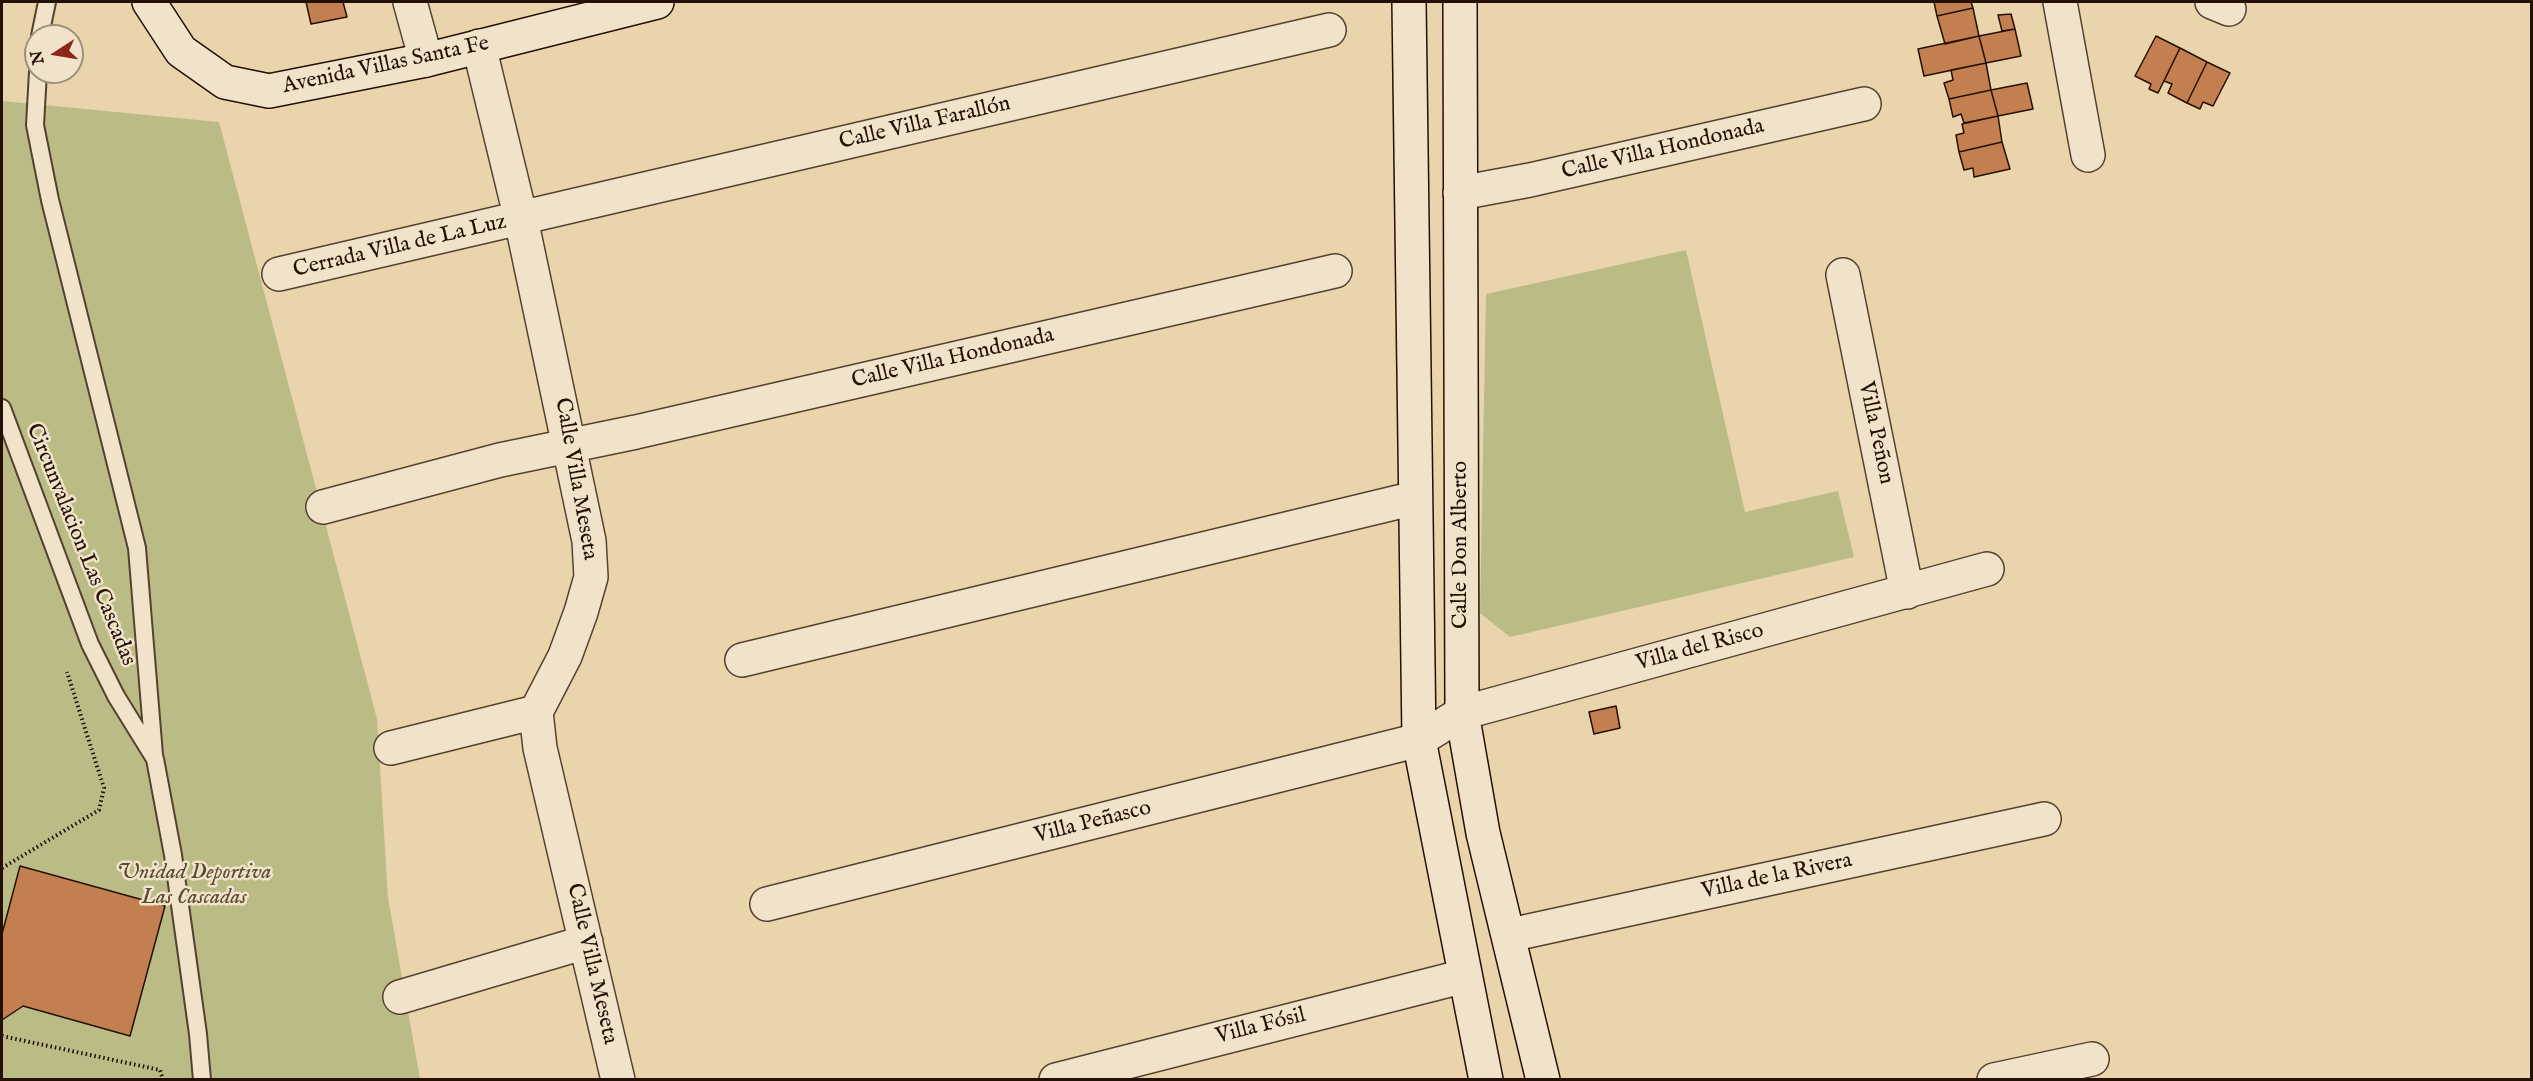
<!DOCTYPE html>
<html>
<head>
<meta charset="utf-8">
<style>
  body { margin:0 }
  #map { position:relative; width:2533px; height:1081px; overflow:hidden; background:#e9d4ac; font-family:"IM FELL English",serif }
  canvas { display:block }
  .frame { position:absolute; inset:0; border:3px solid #241007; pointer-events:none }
  .north { position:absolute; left:24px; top:24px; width:60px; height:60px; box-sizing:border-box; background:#f1e3c9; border:2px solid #9f8f7b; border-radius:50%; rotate:258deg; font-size:16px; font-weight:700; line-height:24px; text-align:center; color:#241007 }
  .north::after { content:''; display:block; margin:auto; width:21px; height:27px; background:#8f2418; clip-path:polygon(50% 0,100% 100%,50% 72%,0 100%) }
</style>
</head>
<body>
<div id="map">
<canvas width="2533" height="1081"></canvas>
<div class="frame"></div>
<div class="north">N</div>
</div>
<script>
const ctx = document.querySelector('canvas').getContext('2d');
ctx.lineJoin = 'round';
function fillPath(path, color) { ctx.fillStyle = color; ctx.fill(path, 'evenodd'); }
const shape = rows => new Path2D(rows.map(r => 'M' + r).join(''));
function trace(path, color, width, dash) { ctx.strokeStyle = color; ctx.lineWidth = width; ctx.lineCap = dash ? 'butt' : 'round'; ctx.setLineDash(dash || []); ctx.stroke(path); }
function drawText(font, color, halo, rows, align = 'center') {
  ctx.font = font + ' "IM FELL English",serif'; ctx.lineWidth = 5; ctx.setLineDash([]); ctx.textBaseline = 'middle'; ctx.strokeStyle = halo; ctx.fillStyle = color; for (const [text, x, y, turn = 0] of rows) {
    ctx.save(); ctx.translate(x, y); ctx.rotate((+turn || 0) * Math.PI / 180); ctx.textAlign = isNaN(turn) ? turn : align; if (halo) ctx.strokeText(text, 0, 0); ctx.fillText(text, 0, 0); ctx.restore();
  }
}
fillPath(shape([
  [2,101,219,122,377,719,388,898,420,1079,2,1079],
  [1686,250,1745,512,1838,491,1854,557,1510,637,1480,613,1486,294]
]), '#bbbb86');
const building = shape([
  [306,2,343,2,347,17,311,24,306,2],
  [1934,2,1971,2,1973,8,1937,16,1934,2],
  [1973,8,1979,36,1945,44,1937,16,1973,8],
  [2011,14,2015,29,2002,31,1998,15,2011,14],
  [2015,29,2021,56,1986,63,1979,36,2015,29],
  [1979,36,1986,63,1924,76,1918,49,1979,36],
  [2156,36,2180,48,2158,93,2149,89,2151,84,2135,76,2156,36],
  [2180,48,2207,62,2187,103,2168,93,2172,84,2164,81,2180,48],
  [2207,62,2230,73,2213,106,2203,102,2200,109,2187,103,2207,62],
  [1986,63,1991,90,1949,99,1944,83,1953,80,1951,70,1986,63],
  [2027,83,2033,109,1998,116,1991,90,2027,83],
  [1991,90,1998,116,1964,123,1961,114,1953,117,1949,99,1991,90],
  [1998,116,2002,142,1959,152,1956,135,1964,133,1962,124,1998,116],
  [2002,142,2010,169,1974,177,1973,168,1964,170,1959,152,2002,142],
  [1616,706,1620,728,1594,734,1589,712,1616,706],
  [20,866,165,906,130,1036,23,1006,2,1020,2,934,20,866]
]);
fillPath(building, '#c47f51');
trace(building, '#241007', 1.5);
const lane = shape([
  [40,36,47,2],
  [38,72,35,125,50,200,137,548,154,755],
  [2,408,90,644,116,696,155,759,173,855,198,1034,202,1080]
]);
const street = shape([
  [410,2,426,60],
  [2060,2,2088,155],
  [2212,2,2229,9],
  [479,46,521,219,589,541,591,577,581,612,565,656,536,712,540,748,618,1080],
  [1460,193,1530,180,1864,104],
  [279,274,1329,30],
  [1843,275,1907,592],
  [323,507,500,460,636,432,1335,271],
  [742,660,1415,498],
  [391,748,536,712],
  [767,904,1419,740,1462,713,1987,569],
  [1510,935,2044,819],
  [400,997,586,942],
  [1056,1080,1465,976],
  [1994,1080,2092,1059]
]);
const secondary = shape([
  [149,2,181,51,225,82,269,91,426,60,657,2],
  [1409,2,1419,740,1486,1080],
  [1460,2,1462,713,1483,833,1543,1080]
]);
trace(lane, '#554130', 20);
trace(street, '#554130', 36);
trace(secondary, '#241007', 36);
trace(shape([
  [2,868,99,810,104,788,67,672],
  [2,1036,160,1070,163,1080]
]), '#241007', 4, [1.5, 3]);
trace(lane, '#f1e3c9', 16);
trace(street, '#f1e3c9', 33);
trace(secondary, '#f1e3c9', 33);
drawText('22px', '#241007', '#f1e3c9', [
  ["Avenida Villas Santa Fe",386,66,-12],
  ["Calle Villa Farallón",925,124,-13],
  ["Calle Villa Hondonada",1663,150,-13],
  ["Cerrada Villa de La Luz",400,247,-13],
  ["Calle Villa Hondonada",953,359,-13],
  ["Villa Peñon",1875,433,78],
  ["Calle Villa Meseta",575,479,80],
  ["Circunvalacion Las Cascadas",80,545,68],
  ["Calle Don Alberto",1461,545,-90],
  ["Villa del Risco",1700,648,-15],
  ["Villa Peñasco",1093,823,-14],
  ["Villa de la Rivera",1777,877,-12],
  ["Calle Villa Meseta",591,964,77],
  ["Villa Fósil",1261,1027,-14]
]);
drawText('italic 22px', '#594c33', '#f1e3c9', [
  ["Unidad Deportiva",194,873],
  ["Las Cascadas",194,898]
]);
</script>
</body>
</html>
